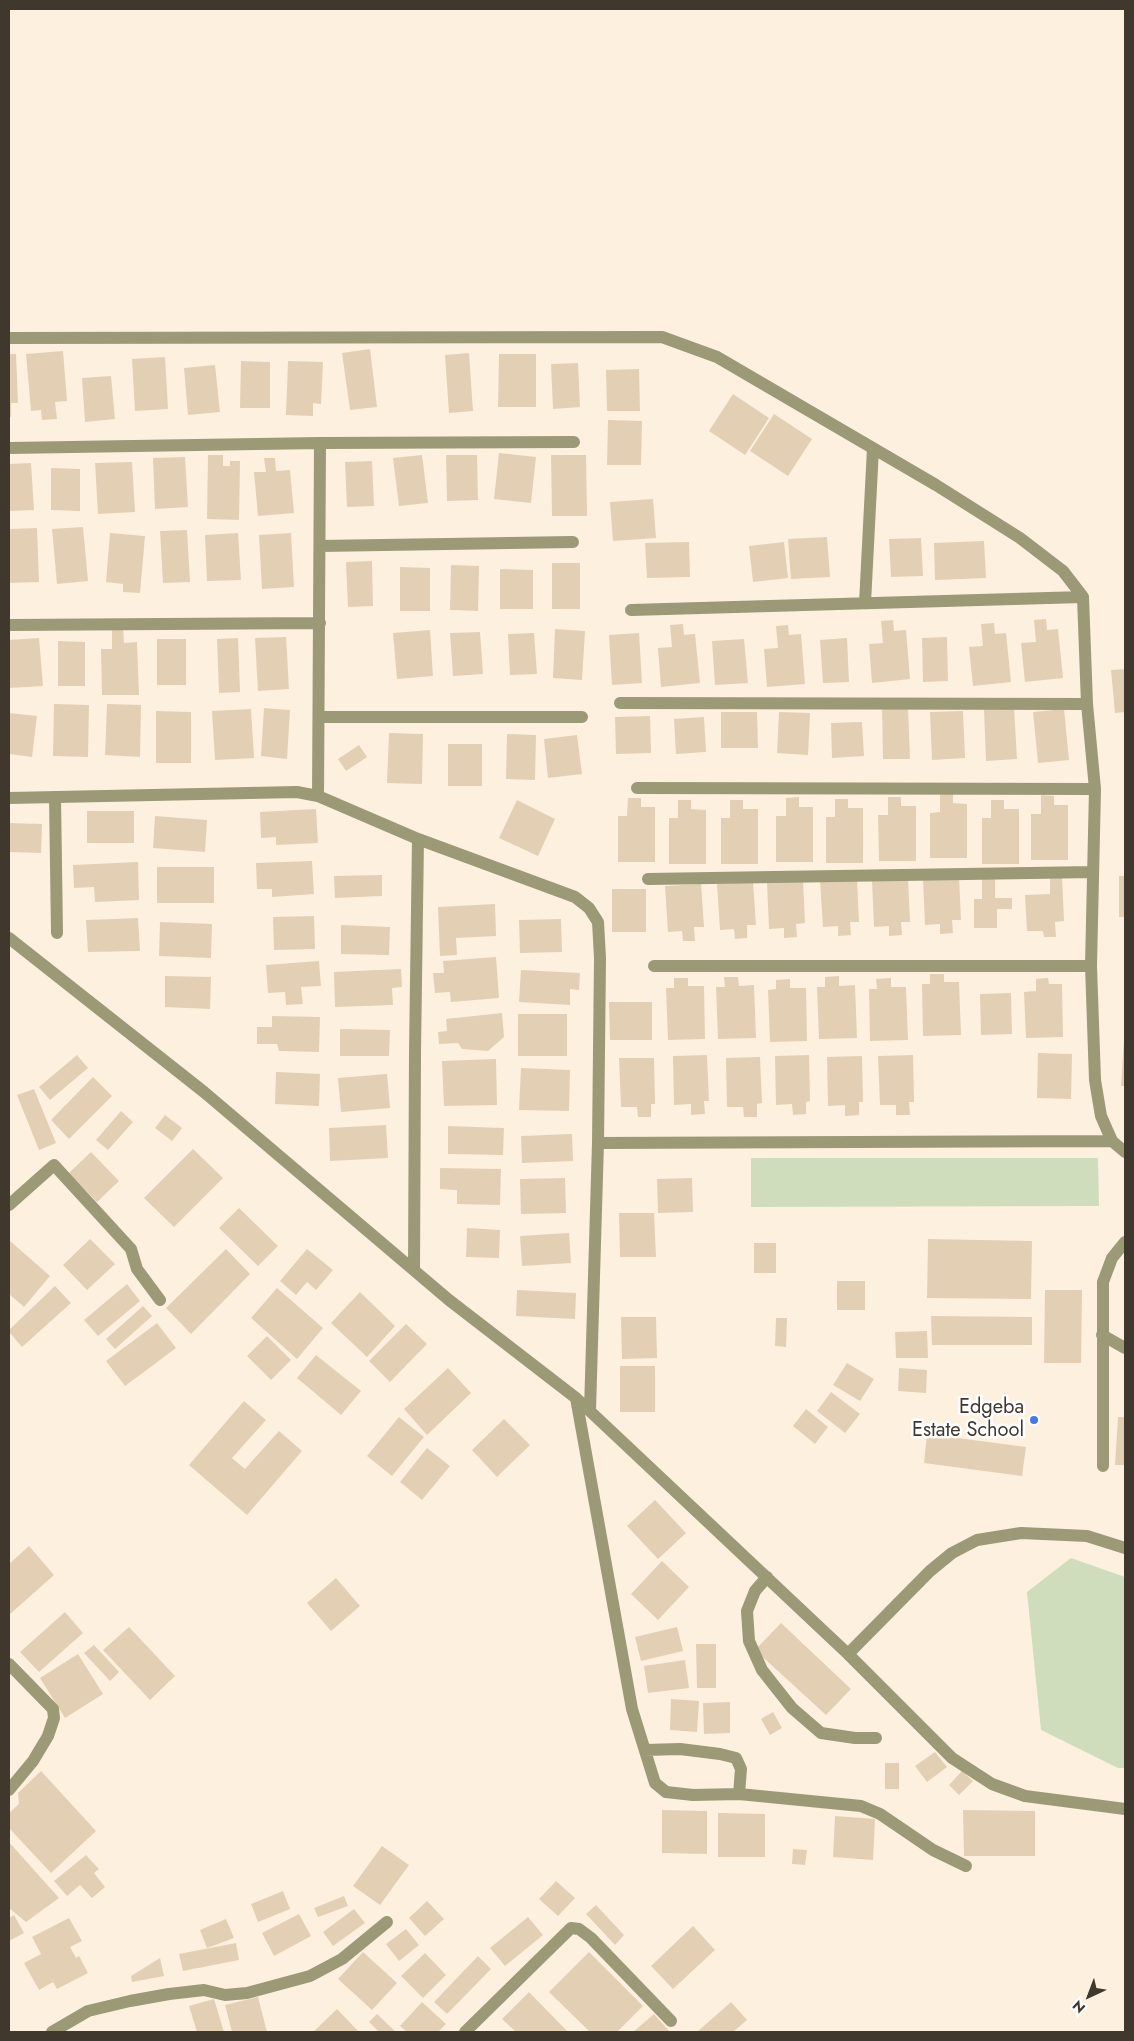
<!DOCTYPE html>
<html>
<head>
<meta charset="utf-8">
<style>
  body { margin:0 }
  #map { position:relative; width:1134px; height:2041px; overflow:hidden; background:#fdf0df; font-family:Jost,sans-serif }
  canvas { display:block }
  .frame { position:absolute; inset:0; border:10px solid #40372d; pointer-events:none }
  .north { position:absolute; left:1064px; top:1971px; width:50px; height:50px; -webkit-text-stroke:4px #fff; paint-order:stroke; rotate:223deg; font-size:14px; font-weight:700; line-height:20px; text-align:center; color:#40372d }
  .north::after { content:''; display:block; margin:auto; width:18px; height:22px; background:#40372d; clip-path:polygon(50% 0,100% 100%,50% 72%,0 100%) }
</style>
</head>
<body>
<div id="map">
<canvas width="1134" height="2041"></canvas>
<div class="frame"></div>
<div class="north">N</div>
</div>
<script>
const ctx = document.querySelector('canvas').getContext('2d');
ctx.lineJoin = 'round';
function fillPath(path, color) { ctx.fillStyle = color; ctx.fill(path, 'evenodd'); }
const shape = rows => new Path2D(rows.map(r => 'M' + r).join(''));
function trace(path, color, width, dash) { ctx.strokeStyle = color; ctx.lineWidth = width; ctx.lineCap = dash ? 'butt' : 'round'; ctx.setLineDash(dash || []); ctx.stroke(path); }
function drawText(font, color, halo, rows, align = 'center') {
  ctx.font = font + ' Jost,sans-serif'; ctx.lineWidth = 5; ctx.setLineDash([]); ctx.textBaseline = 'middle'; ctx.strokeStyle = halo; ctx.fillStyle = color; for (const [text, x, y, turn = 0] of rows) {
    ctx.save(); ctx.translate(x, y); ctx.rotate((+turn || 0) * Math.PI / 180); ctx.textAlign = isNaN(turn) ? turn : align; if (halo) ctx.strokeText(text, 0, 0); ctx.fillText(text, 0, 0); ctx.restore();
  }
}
fillPath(shape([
  [751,1158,1098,1158,1099,1206,751,1207],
  [1071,1558,1125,1577,1125,1768,1118,1768,1041,1730,1027,1592]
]), '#d0ddbc');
fillPath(shape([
  [370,349,377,407,350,410,342,353],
  [63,351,67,401,55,402,57,419,42,420,41,410,31,411,26,354],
  [469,353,473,411,449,413,445,355],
  [9,354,16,354,18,403,11,403,11,417,9,417],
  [499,354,536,354,536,407,498,407],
  [165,357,168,409,135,411,132,359],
  [241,361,270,362,270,408,240,408],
  [288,361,323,362,321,404,313,403,313,416,286,415],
  [578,363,580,407,553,409,551,364],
  [215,365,220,412,188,415,184,368],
  [639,369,640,411,607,411,606,370],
  [111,376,115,419,85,422,82,378],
  [733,394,769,418,745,455,709,431],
  [774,414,812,439,788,476,750,451],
  [608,420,642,421,641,465,607,465],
  [499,453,536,457,531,503,494,499],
  [208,455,223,455,223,466,230,466,230,461,240,461,239,520,207,519],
  [422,455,428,503,399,506,393,458],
  [446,455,477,455,478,500,447,501],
  [551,455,586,455,587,516,552,516],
  [185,457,188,507,155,509,153,458],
  [264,458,275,458,276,471,290,470,294,513,258,516,254,472,266,472],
  [372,461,374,506,347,507,345,462],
  [132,462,135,512,98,514,95,463],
  [31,463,34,510,9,511,9,464],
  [51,468,80,469,80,511,51,510],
  [653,499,656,538,613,541,610,502],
  [83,527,88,581,57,584,52,529],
  [37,528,39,582,9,583,9,529],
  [187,530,190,582,163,583,160,531],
  [110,533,145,536,140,593,123,592,123,584,106,582],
  [238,533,241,580,207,581,205,535],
  [291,533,294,587,262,589,259,535],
  [827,537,830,577,791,579,788,539],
  [921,538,923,576,891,577,889,539],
  [984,541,986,578,935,580,934,543],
  [689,542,690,577,647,578,645,543],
  [784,542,788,578,753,582,749,546],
  [372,561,373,606,348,607,346,562],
  [552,563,580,563,580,609,552,609],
  [451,565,479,566,478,611,450,610],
  [400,567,430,568,430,611,400,611],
  [500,569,533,570,533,609,500,609],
  [1046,619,1047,630,1058,629,1063,678,1025,682,1021,643,1036,642,1034,620],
  [893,620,894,631,906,630,910,679,872,683,869,644,883,643,881,621],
  [994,623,995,634,1006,633,1011,682,973,686,969,647,983,646,981,624],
  [683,624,684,635,695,634,700,683,661,687,658,648,672,647,670,625],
  [788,625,789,635,801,634,805,684,767,687,764,649,778,648,776,626],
  [123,626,124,643,137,642,139,695,102,695,101,649,112,649,112,627],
  [555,629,585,631,582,680,553,678],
  [430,630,433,676,397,679,393,633],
  [480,632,483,674,453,676,450,633],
  [534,633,537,674,510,675,508,634],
  [639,633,642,683,612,685,609,635],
  [286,637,289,689,258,691,255,638],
  [947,637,948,681,923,682,922,638],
  [39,638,43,686,9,688,9,640],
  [238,638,240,692,219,693,217,639],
  [847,638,849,682,823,683,820,640],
  [157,639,186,639,186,685,157,685],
  [744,639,748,683,715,685,712,641],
  [58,641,85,642,85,686,58,686],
  [1125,669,1125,712,1115,713,1111,670],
  [54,704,89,705,88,757,53,756],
  [107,704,141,705,140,757,105,755],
  [1014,707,1017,759,986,761,984,709],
  [264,708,290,710,287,759,261,756],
  [882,708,908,708,910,759,883,759],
  [251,709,254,758,215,760,212,711],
  [1064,709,1069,760,1038,763,1033,712],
  [156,711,191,712,191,763,156,763],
  [963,711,965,758,932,760,930,712],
  [721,712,757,712,758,748,721,748],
  [779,712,810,713,808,755,777,753],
  [9,713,37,716,32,757,9,754],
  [650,716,651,753,616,754,615,717],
  [704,717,706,752,676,754,674,719],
  [862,722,864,756,832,758,831,723],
  [389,733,423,734,422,784,387,783],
  [507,734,536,735,535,780,506,779],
  [577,735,582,774,548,778,544,739],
  [448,744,482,744,482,786,448,786],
  [359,745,367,757,346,771,338,759],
  [940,794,953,794,953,803,967,804,967,858,930,858,930,813,940,812],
  [1041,795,1054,796,1054,805,1068,805,1068,860,1031,860,1031,814,1041,814],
  [799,797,799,807,813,807,813,862,776,862,776,816,786,816,786,798],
  [888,797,901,797,901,806,916,806,916,861,879,861,878,815,888,815],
  [628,798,641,798,641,807,655,807,655,862,618,862,618,816,627,816],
  [835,799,848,799,848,808,863,808,863,863,826,863,826,817,835,817],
  [517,800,555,819,538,856,499,838],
  [678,800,691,800,691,809,706,810,706,864,669,864,669,818,678,818],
  [730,800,743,800,743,809,758,809,758,864,721,864,721,818,730,818],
  [991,800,1004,800,1004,809,1019,809,1019,864,982,864,982,818,991,818],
  [316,809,318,843,276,845,276,837,261,838,260,812],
  [87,811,134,811,134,843,87,843],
  [155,816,207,820,205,852,153,848],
  [9,823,42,824,41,853,9,852],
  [312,861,314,894,272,897,272,889,257,889,256,863],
  [138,862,139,900,95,902,94,887,74,888,73,865],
  [157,867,214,867,214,903,157,903],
  [382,875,382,896,335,898,334,876],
  [1062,876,1064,921,1055,922,1056,937,1044,937,1043,931,1027,931,1025,895,1050,894,1050,877],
  [1119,876,1125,876,1125,917,1119,917],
  [959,877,961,920,952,920,953,933,940,934,940,924,925,925,923,879],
  [982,877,995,877,995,898,1012,898,1012,909,997,909,997,928,974,928,974,899,982,899],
  [857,879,859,922,850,922,851,935,838,936,838,926,823,927,820,881],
  [908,879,910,922,901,922,902,935,889,936,889,926,874,927,872,881],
  [803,880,805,923,796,924,797,937,784,938,784,928,769,929,767,882],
  [753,882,756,925,747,925,747,938,735,939,734,929,720,930,717,884],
  [701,884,704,927,694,927,695,941,683,941,682,931,668,932,665,886],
  [612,889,646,889,646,932,612,932],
  [495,904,496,936,456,938,457,955,440,956,438,907],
  [314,916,315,949,274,950,273,917],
  [138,918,140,951,88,952,86,920],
  [561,919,562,952,520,953,519,920],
  [160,922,212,924,211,958,159,956],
  [341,925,390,927,389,955,341,954],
  [496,957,499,998,451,1002,450,992,435,993,433,973,444,973,443,961],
  [319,961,321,986,301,987,303,1004,286,1005,285,992,268,993,266,965],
  [401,969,402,987,392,988,393,1005,335,1007,334,972],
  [521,970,580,973,579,990,570,989,570,1005,519,1002],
  [930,974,944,974,944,982,959,982,961,1035,923,1036,922,984,930,984],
  [165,976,211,977,210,1009,165,1007],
  [839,976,839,986,855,985,857,1038,819,1039,817,987,825,987,825,977],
  [724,977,738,977,739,986,754,985,756,1038,718,1039,716,987,725,987],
  [674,978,688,978,688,986,704,986,705,1039,668,1040,666,988,674,988],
  [891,978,891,987,906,987,908,1040,870,1041,869,989,877,989,876,979],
  [1048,978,1049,984,1062,984,1063,1037,1026,1038,1024,992,1036,991,1036,979],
  [790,979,790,988,806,988,807,1041,770,1042,768,990,776,989,776,980],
  [1011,993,1012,1034,981,1035,980,994],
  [609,1002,652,1002,652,1040,610,1040],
  [502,1013,504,1037,488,1051,462,1049,458,1043,439,1044,438,1032,447,1031,446,1019],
  [518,1014,567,1014,567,1056,518,1056],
  [272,1016,320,1017,319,1052,279,1051,277,1044,257,1044,257,1027,272,1027],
  [340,1029,390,1030,389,1056,340,1056],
  [1124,1039,1125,1039,1125,1086,1121,1086],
  [1038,1053,1072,1054,1071,1099,1037,1098],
  [77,1055,88,1068,50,1100,39,1087],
  [707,1055,709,1101,704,1101,705,1114,691,1115,691,1104,674,1105,673,1056],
  [809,1055,810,1101,806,1102,806,1114,793,1115,792,1104,776,1105,775,1056],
  [913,1055,914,1102,909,1102,910,1115,896,1115,896,1105,880,1105,878,1056],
  [862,1056,863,1102,859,1102,859,1115,845,1116,845,1105,828,1106,827,1057],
  [760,1057,762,1103,757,1104,757,1117,744,1117,743,1107,727,1107,726,1058],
  [619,1058,654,1058,655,1104,651,1104,651,1117,638,1117,637,1107,621,1107],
  [496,1059,497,1105,444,1106,442,1061],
  [521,1068,570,1070,569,1111,519,1110],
  [276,1072,320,1074,319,1106,275,1104],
  [387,1074,390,1108,341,1112,338,1078],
  [93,1077,112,1096,69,1139,51,1120],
  [34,1089,56,1143,39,1150,17,1095],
  [121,1111,133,1122,108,1150,96,1140],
  [165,1115,182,1128,172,1141,155,1128],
  [386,1125,388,1158,330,1161,329,1128],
  [448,1126,504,1128,503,1155,448,1154],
  [572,1134,573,1161,522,1163,521,1136],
  [193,1149,223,1178,174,1227,144,1198],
  [91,1152,119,1181,97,1202,69,1173],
  [440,1168,501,1169,500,1205,457,1204,457,1190,440,1189],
  [565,1178,566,1213,521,1214,520,1179],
  [692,1178,693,1212,658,1213,657,1179],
  [239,1208,278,1246,258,1266,219,1228],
  [619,1213,654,1213,656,1257,620,1257],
  [467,1228,500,1230,499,1258,466,1257],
  [569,1233,571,1263,522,1266,520,1236],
  [90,1239,115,1264,87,1290,63,1265],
  [928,1239,1032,1241,1031,1299,927,1298],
  [9,1240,50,1276,24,1307,9,1294],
  [754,1243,776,1243,776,1273,754,1273],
  [226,1249,250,1274,191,1334,166,1308],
  [307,1249,333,1270,316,1290,307,1282,296,1295,280,1281],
  [837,1281,865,1281,865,1310,837,1310],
  [127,1284,140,1301,98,1336,84,1320],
  [55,1286,71,1303,22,1347,9,1332,9,1330],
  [277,1288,323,1328,297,1359,251,1318],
  [517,1290,576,1293,575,1319,516,1316],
  [1045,1290,1082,1290,1081,1363,1044,1363],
  [360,1292,395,1326,367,1357,331,1323],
  [143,1306,152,1316,115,1349,106,1339],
  [931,1316,1032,1317,1032,1345,932,1345],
  [621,1317,656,1317,657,1358,622,1359],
  [776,1318,787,1318,786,1347,775,1346],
  [157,1323,176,1348,125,1386,106,1361],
  [406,1324,427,1344,390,1382,369,1361],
  [927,1331,928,1358,896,1358,895,1332],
  [267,1336,291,1360,271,1380,247,1356],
  [316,1355,361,1391,341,1415,297,1378],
  [847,1363,874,1379,860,1401,833,1385],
  [620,1366,655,1366,655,1412,620,1412],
  [448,1368,471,1393,427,1435,404,1409],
  [899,1368,927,1370,926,1393,898,1391],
  [831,1392,860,1414,845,1433,817,1411],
  [244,1401,266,1420,232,1458,245,1469,279,1431,302,1451,247,1515,189,1465],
  [806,1409,828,1427,815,1444,793,1426],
  [399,1417,424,1437,392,1476,367,1456],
  [1118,1417,1125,1417,1125,1465,1115,1465],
  [504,1419,530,1445,497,1477,472,1450],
  [927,1434,1026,1447,1022,1476,924,1463],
  [427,1448,450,1466,422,1500,400,1482],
  [655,1500,686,1533,658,1559,627,1526],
  [29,1546,54,1575,9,1615,9,1564],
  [662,1561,689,1587,658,1620,631,1594],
  [336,1578,360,1606,331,1631,307,1603],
  [65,1612,83,1633,39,1672,20,1652],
  [781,1623,851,1689,826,1715,755,1650],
  [129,1627,175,1676,150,1700,103,1650],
  [677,1627,683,1651,641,1661,635,1637],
  [696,1644,716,1644,716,1688,697,1688],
  [94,1645,119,1672,110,1681,84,1653],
  [78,1654,103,1694,65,1718,40,1678],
  [685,1660,689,1688,648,1693,644,1666],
  [671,1699,699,1701,697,1732,670,1730],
  [730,1702,730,1733,704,1734,703,1703],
  [773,1712,782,1728,770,1735,761,1719],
  [935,1752,947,1767,927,1782,915,1766],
  [885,1763,899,1763,899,1789,885,1789],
  [41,1771,96,1831,51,1873,9,1828,9,1813,19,1804,18,1793],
  [962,1771,973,1781,959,1795,949,1785],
  [662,1810,707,1811,707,1854,662,1853],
  [963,1810,1035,1811,1035,1856,964,1856],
  [718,1813,765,1814,765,1857,718,1857],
  [835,1816,875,1819,873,1860,833,1857],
  [9,1842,59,1898,26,1922,9,1908],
  [382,1846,409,1865,380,1905,353,1886],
  [793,1849,807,1850,805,1865,792,1864],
  [86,1855,99,1869,94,1873,105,1887,92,1898,80,1885,67,1896,54,1881],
  [556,1881,575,1898,558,1916,539,1899],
  [283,1891,290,1909,258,1922,251,1904],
  [344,1896,348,1906,318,1917,314,1908],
  [427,1901,444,1919,425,1936,409,1918],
  [596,1905,624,1935,615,1945,586,1914],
  [354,1909,365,1923,333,1946,323,1932],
  [299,1914,311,1936,274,1956,262,1933],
  [14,1915,24,1933,9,1941,9,1918],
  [528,1917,543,1935,505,1966,490,1948],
  [69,1918,82,1941,70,1947,76,1958,79,1956,88,1973,57,1989,53,1982,39,1990,24,1963,41,1954,32,1937],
  [226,1919,234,1938,207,1948,200,1930],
  [693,1926,715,1950,673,1989,651,1966],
  [406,1929,419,1945,399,1961,386,1944],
  [236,1943,239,1960,183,1971,179,1954],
  [363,1952,397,1983,372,2010,338,1979],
  [589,1952,643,2006,617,2032,590,2032,549,1992],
  [425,1953,446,1975,423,1998,401,1976],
  [478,1956,491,1969,447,2014,434,2002],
  [160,1958,164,1976,132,1982,131,1976],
  [529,1992,568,2032,516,2032,502,2019],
  [258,1997,267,2032,232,2032,225,2005],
  [214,1999,224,2032,197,2032,189,2006],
  [422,2002,446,2024,438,2032,407,2032,400,2026],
  [731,2002,747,2020,733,2032,697,2032],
  [337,2009,359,2032,313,2032],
  [377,2014,396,2032,379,2032,369,2022],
  [654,2014,670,2032,633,2032]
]), '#e3d0b4');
trace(shape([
  [9,338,662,337,717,357,936,485,1020,538,1063,571,1083,597,1087,704,1095,789,1091,966,1095,1080,1101,1116,1112,1141,1125,1152],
  [9,448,320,443],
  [320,546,573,542],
  [865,603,873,448],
  [631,610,1083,597],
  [9,625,320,623],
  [620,703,1087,704],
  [319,717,582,717],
  [637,788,1095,789],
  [318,796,320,443,574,442],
  [55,797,57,933],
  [9,798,297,792,318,796,418,839,575,897,589,908,598,922,600,958,598,1143,590,1410],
  [648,879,1093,872],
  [9,938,204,1092,449,1300,576,1398,848,1654,952,1758,992,1784,1025,1796,1125,1809],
  [654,966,1091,966],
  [598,1143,1112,1141],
  [9,1205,54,1165,131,1249,137,1269,160,1300],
  [414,1270,415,1052,418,839],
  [1102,1335,1125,1348],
  [576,1398,632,1709,655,1783,666,1792,693,1795,739,1794,861,1806,880,1814,933,1850,966,1866],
  [1103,1466,1103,1282,1112,1258,1125,1242],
  [767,1577,755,1591,747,1611,749,1641,762,1670,792,1708,821,1733,855,1738,876,1738],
  [848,1654,930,1571,952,1553,977,1540,1021,1533,1087,1536,1125,1548],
  [9,1664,53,1709,54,1718,48,1736,33,1761,9,1790],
  [645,1750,680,1749,720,1754,736,1758,741,1769,739,1794],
  [52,2032,88,2011,130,2001,169,1994,204,1990,225,1995,247,1993,310,1976,342,1959,387,1922],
  [465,2032,571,1928,579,1929,591,1938,671,2021]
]), '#9b9976', 12);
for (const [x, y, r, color] of [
  [1034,1420,5,"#4479e9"]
]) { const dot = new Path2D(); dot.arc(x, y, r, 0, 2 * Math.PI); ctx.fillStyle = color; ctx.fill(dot); trace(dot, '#fff', 2); }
drawText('20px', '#40372d', '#fff', [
  ["Edgeba",1024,1408],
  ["Estate School",1024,1431]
], 'right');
</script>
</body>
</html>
